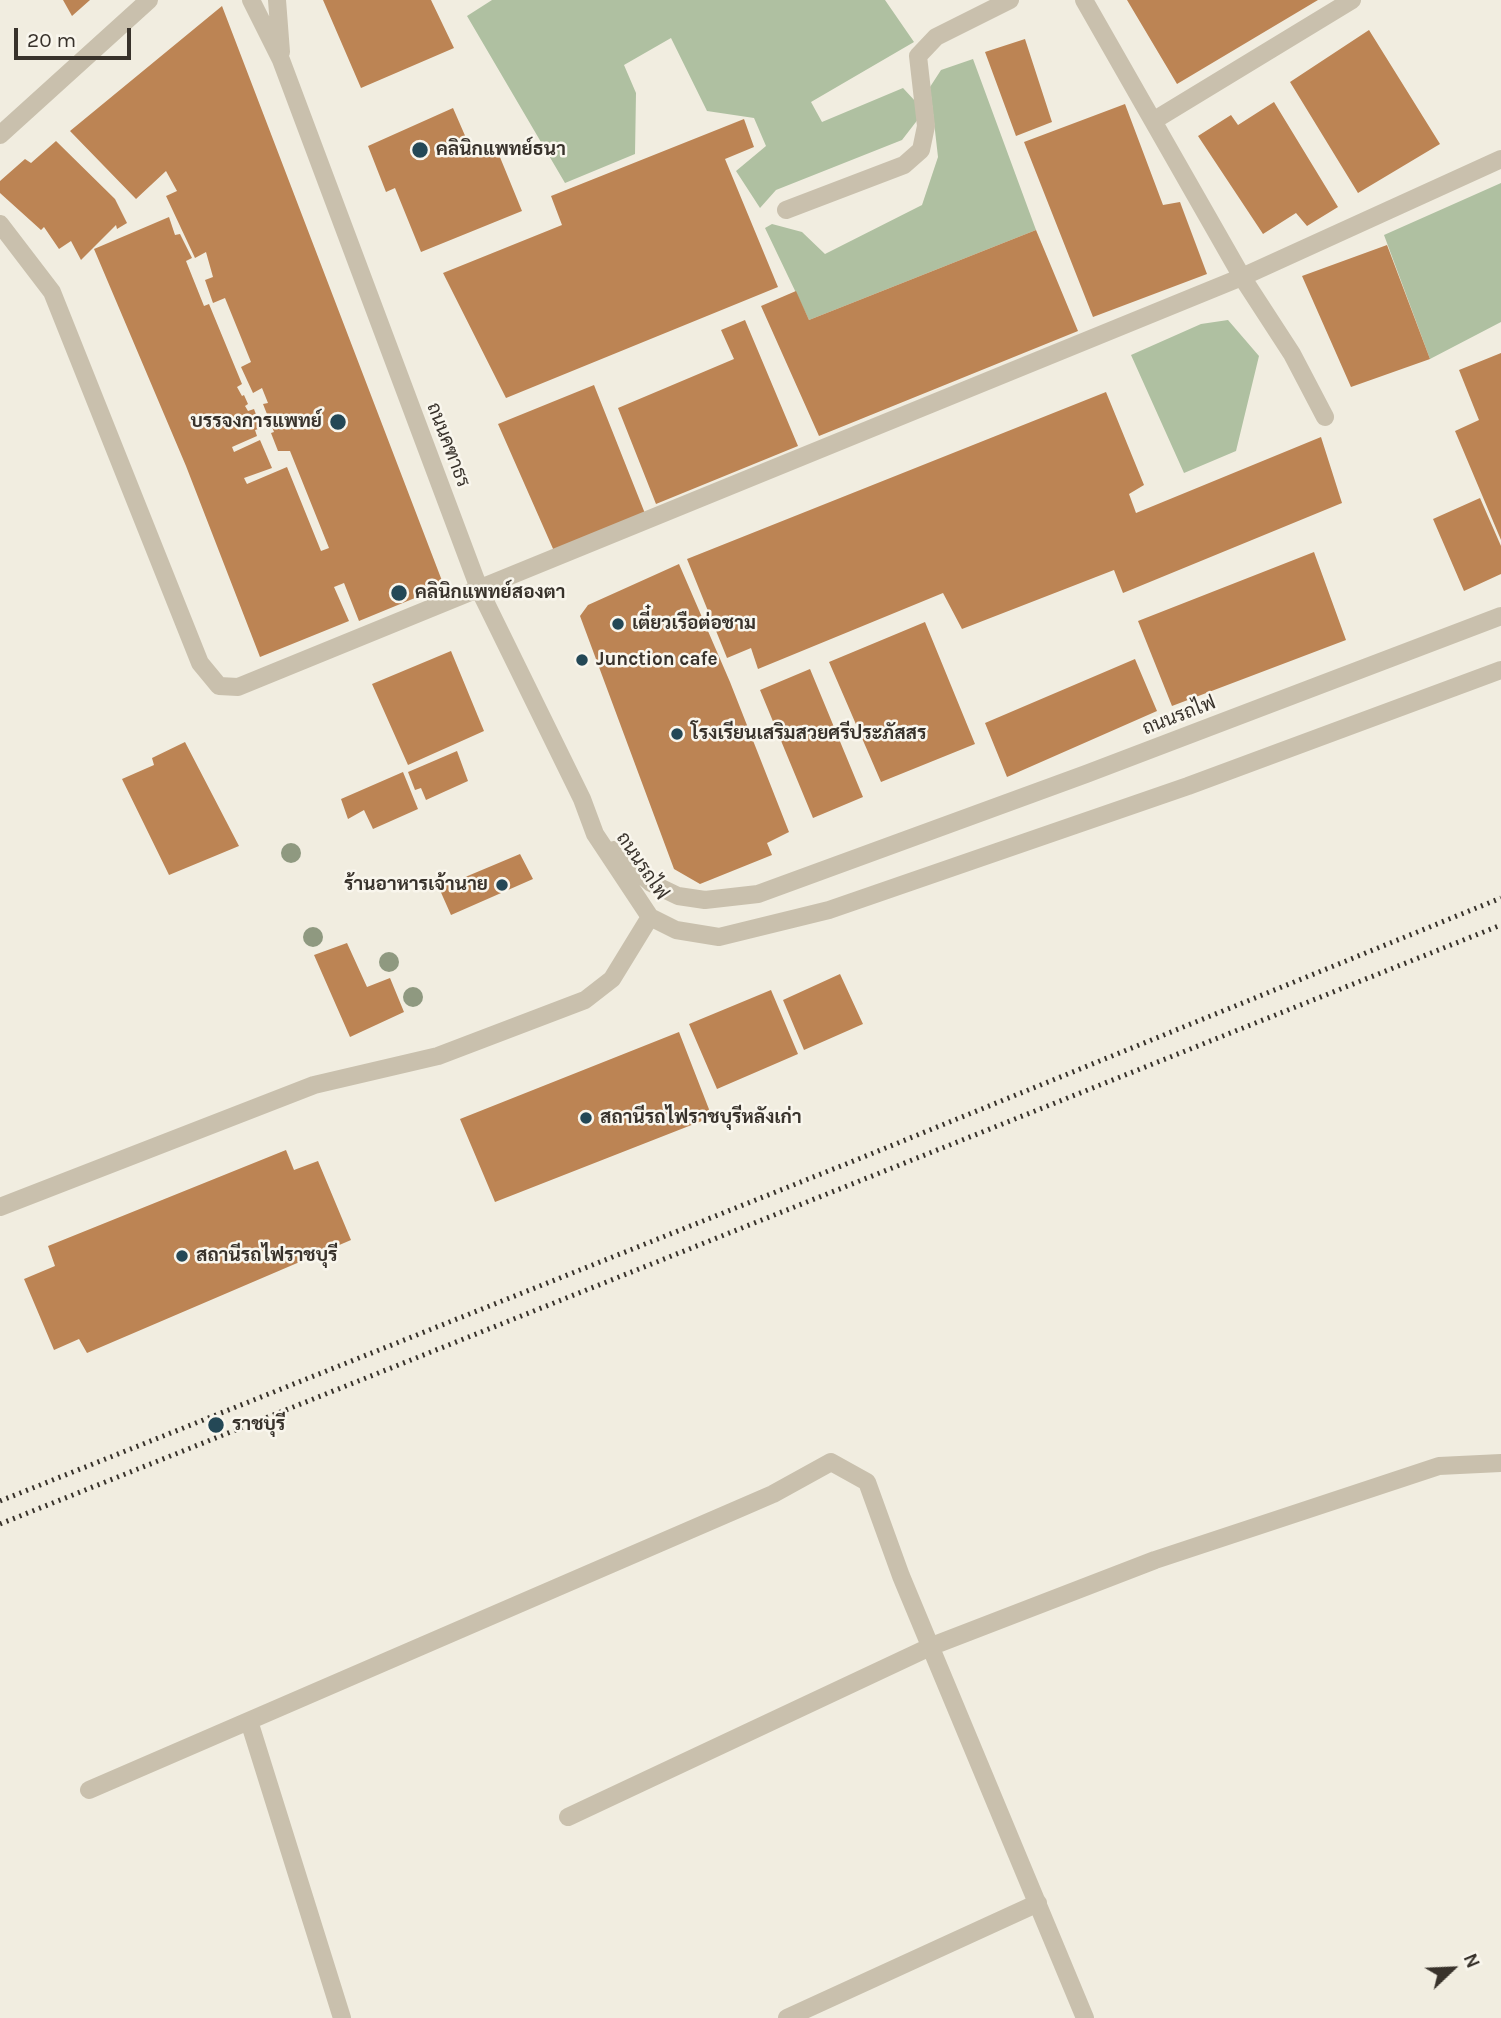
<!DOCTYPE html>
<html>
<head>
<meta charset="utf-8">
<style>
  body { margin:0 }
  #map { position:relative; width:1501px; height:2018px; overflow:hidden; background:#f1ede0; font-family:Karla,sans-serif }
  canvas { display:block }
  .north { position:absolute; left:1417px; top:1934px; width:70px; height:70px; -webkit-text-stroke:5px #f9f6ed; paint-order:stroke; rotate:67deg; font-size:19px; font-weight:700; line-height:28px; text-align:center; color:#38322b }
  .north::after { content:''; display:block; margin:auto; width:24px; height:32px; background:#38322b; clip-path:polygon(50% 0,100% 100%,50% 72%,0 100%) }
  .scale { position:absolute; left:14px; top:28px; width:117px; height:32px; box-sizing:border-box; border:4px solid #38322b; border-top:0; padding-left:9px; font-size:21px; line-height:24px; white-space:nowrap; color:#38322b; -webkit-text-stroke:5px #f9f6ed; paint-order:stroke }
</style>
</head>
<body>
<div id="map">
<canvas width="1501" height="2018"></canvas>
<div class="north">N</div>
<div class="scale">20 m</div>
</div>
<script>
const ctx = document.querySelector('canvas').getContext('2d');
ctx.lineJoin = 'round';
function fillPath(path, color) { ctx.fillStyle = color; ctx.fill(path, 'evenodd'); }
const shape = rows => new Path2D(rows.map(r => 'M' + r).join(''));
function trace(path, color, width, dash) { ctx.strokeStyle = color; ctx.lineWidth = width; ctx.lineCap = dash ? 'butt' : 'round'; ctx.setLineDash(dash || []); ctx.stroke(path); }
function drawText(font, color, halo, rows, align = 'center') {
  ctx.font = font + ' Karla,Sarabun,sans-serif'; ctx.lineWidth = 5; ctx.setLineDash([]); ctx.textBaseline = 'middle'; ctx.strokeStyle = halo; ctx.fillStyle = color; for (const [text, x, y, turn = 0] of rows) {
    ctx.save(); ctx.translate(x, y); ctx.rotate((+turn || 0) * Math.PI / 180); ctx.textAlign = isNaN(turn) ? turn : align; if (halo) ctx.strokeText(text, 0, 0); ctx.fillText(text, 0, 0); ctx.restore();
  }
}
fillPath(shape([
  [492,0,885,0,914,42,811,102,822,122,903,88,916,102,919,118,902,140,776,190,760,208,736,171,766,146,754,118,707,111,671,38,624,65,636,93,635,154,565,183,467,16],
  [973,59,1036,230,809,320,765,228,772,224,802,232,825,254,922,205,938,157,930,87,941,70],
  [1501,183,1501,322,1430,359,1384,235],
  [1228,320,1259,356,1236,451,1184,473,1131,355,1201,324]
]), '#afc0a1');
fillPath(shape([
  [63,0,90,0,72,16],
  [323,0,431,0,454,48,361,88],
  [1127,0,1318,0,1177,84],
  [222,6,444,586,359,621,344,583,334,587,349,621,260,657,186,466,94,249,169,217,175,235,180,234,192,258,186,261,204,306,209,304,242,384,237,387,242,396,244,395,248,404,245,406,248,411,254,409,261,428,255,430,257,436,232,447,234,452,260,440,272,468,244,478,247,484,287,467,321,551,329,548,290,451,278,451,271,433,274,432,263,404,268,403,262,388,253,393,241,367,251,362,225,298,213,303,205,280,213,277,206,252,195,258,166,196,177,191,166,171,136,199,70,131],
  [1369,30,1440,144,1358,193,1290,82],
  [1025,39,1052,122,1016,136,985,52],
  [1274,102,1338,207,1307,226,1296,213,1263,234,1198,136,1231,115,1238,125],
  [1125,104,1163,205,1180,202,1207,274,1093,317,1024,142],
  [453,108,473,154,495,145,522,211,421,252,395,188,386,192,368,146],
  [744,119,754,147,725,159,778,287,506,398,443,273,562,225,551,196],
  [56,141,115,199,127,223,117,229,116,225,81,260,71,241,59,249,44,227,41,230,0,193,0,181,25,159,31,163],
  [1036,230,1078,331,819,436,761,306,796,291,809,320],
  [1387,245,1430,359,1351,387,1302,276],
  [745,320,798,446,656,504,618,408,734,359,721,330],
  [1501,353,1501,540,1455,431,1479,420,1459,370],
  [594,385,646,516,554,551,498,424],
  [1106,392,1144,485,1129,494,1136,513,1321,437,1342,503,1123,593,1114,570,962,629,943,593,758,669,751,648,727,658,687,559],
  [1480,498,1501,546,1501,574,1464,591,1433,519],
  [1314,552,1346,640,1172,706,1138,621],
  [679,564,730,682,789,832,767,843,772,855,700,884,674,869,580,616,588,605],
  [925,622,975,744,881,782,829,662],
  [451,651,484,731,408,765,372,684],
  [1135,659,1157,711,1007,777,985,723],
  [810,669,863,797,813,818,760,690],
  [185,742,239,846,169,875,122,779,154,765,152,758],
  [457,751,468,781,426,800,421,788,415,790,408,772],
  [403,772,418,809,373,829,364,810,348,819,341,799],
  [520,854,533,879,451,915,439,888],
  [347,943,367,987,390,978,404,1012,350,1037,314,955],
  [840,974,863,1024,804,1050,783,1000],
  [771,990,798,1054,717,1089,689,1024],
  [679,1032,712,1117,495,1202,460,1119],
  [286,1150,294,1170,318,1161,351,1240,87,1353,79,1339,54,1350,24,1279,55,1266,48,1246]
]), '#bc8454');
trace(shape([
  [251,0,281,60,480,591,582,799,595,834,650,917,676,930,719,937,829,910,1188,786,1501,670],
  [277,0,281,52],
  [1153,121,1352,0],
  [0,135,149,0],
  [786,210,904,165,921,150,926,126,918,56,936,37,1010,0],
  [0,224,52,292,200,663,219,686,238,687,1242,277,1084,0],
  [1325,417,1292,354,1242,277,1501,159],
  [614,850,651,883,678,896,705,900,758,894,1086,774,1501,616],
  [0,1207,314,1085,438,1056,585,1000,612,979,650,917],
  [249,1721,342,2018],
  [89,1790,773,1494,831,1462,867,1482,901,1576,1085,2018],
  [568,1817,932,1646,1155,1560,1439,1466,1501,1463],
  [787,2018,1038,1903]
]), '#c9c0ad', 18);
trace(shape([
  [0,1501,851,1162,1501,898],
  [0,1524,1501,925]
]), '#38322b', 5, [2, 5]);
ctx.fillStyle = '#8f9980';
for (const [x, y] of [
  [291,853],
  [313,937],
  [389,962],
  [413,997]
]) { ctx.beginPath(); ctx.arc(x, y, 10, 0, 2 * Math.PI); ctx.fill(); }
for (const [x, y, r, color] of [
  [420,150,9,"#244856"],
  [338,422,9,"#244856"],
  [399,593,9,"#244856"],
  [618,624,7,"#244856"],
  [582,660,7,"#244856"],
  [677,734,7,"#244856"],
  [502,885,7,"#244856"],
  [586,1118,7,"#244856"],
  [182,1256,7,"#244856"],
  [216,1425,9,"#244856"]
]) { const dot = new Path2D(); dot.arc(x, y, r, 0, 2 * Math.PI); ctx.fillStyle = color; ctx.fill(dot); trace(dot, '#f9f6ed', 2.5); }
drawText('bold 19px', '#38322b', '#f9f6ed', [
  ["คลินิกแพทย์ธนา",436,150],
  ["บรรจงการแพทย์",322,422,"right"],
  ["คลินิกแพทย์สองตา",415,593],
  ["เตี๋ยวเรือต่อชาม",632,624],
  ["Junction cafe",596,660],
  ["โรงเรียนเสริมสวยศรีประภัสสร",691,734],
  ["ร้านอาหารเจ้านาย",488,885,"right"],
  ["สถานีรถไฟราชบุรีหลังเก่า",600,1118],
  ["สถานีรถไฟราชบุรี",196,1256],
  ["ราชบุรี",232,1425]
], 'left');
drawText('19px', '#38322b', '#f9f6ed', [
  ["ถนนคฑาธร",448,445,69],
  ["ถนนรถไฟ",1179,716,-21],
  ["ถนนรถไฟ",642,866,56]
]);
</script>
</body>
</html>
